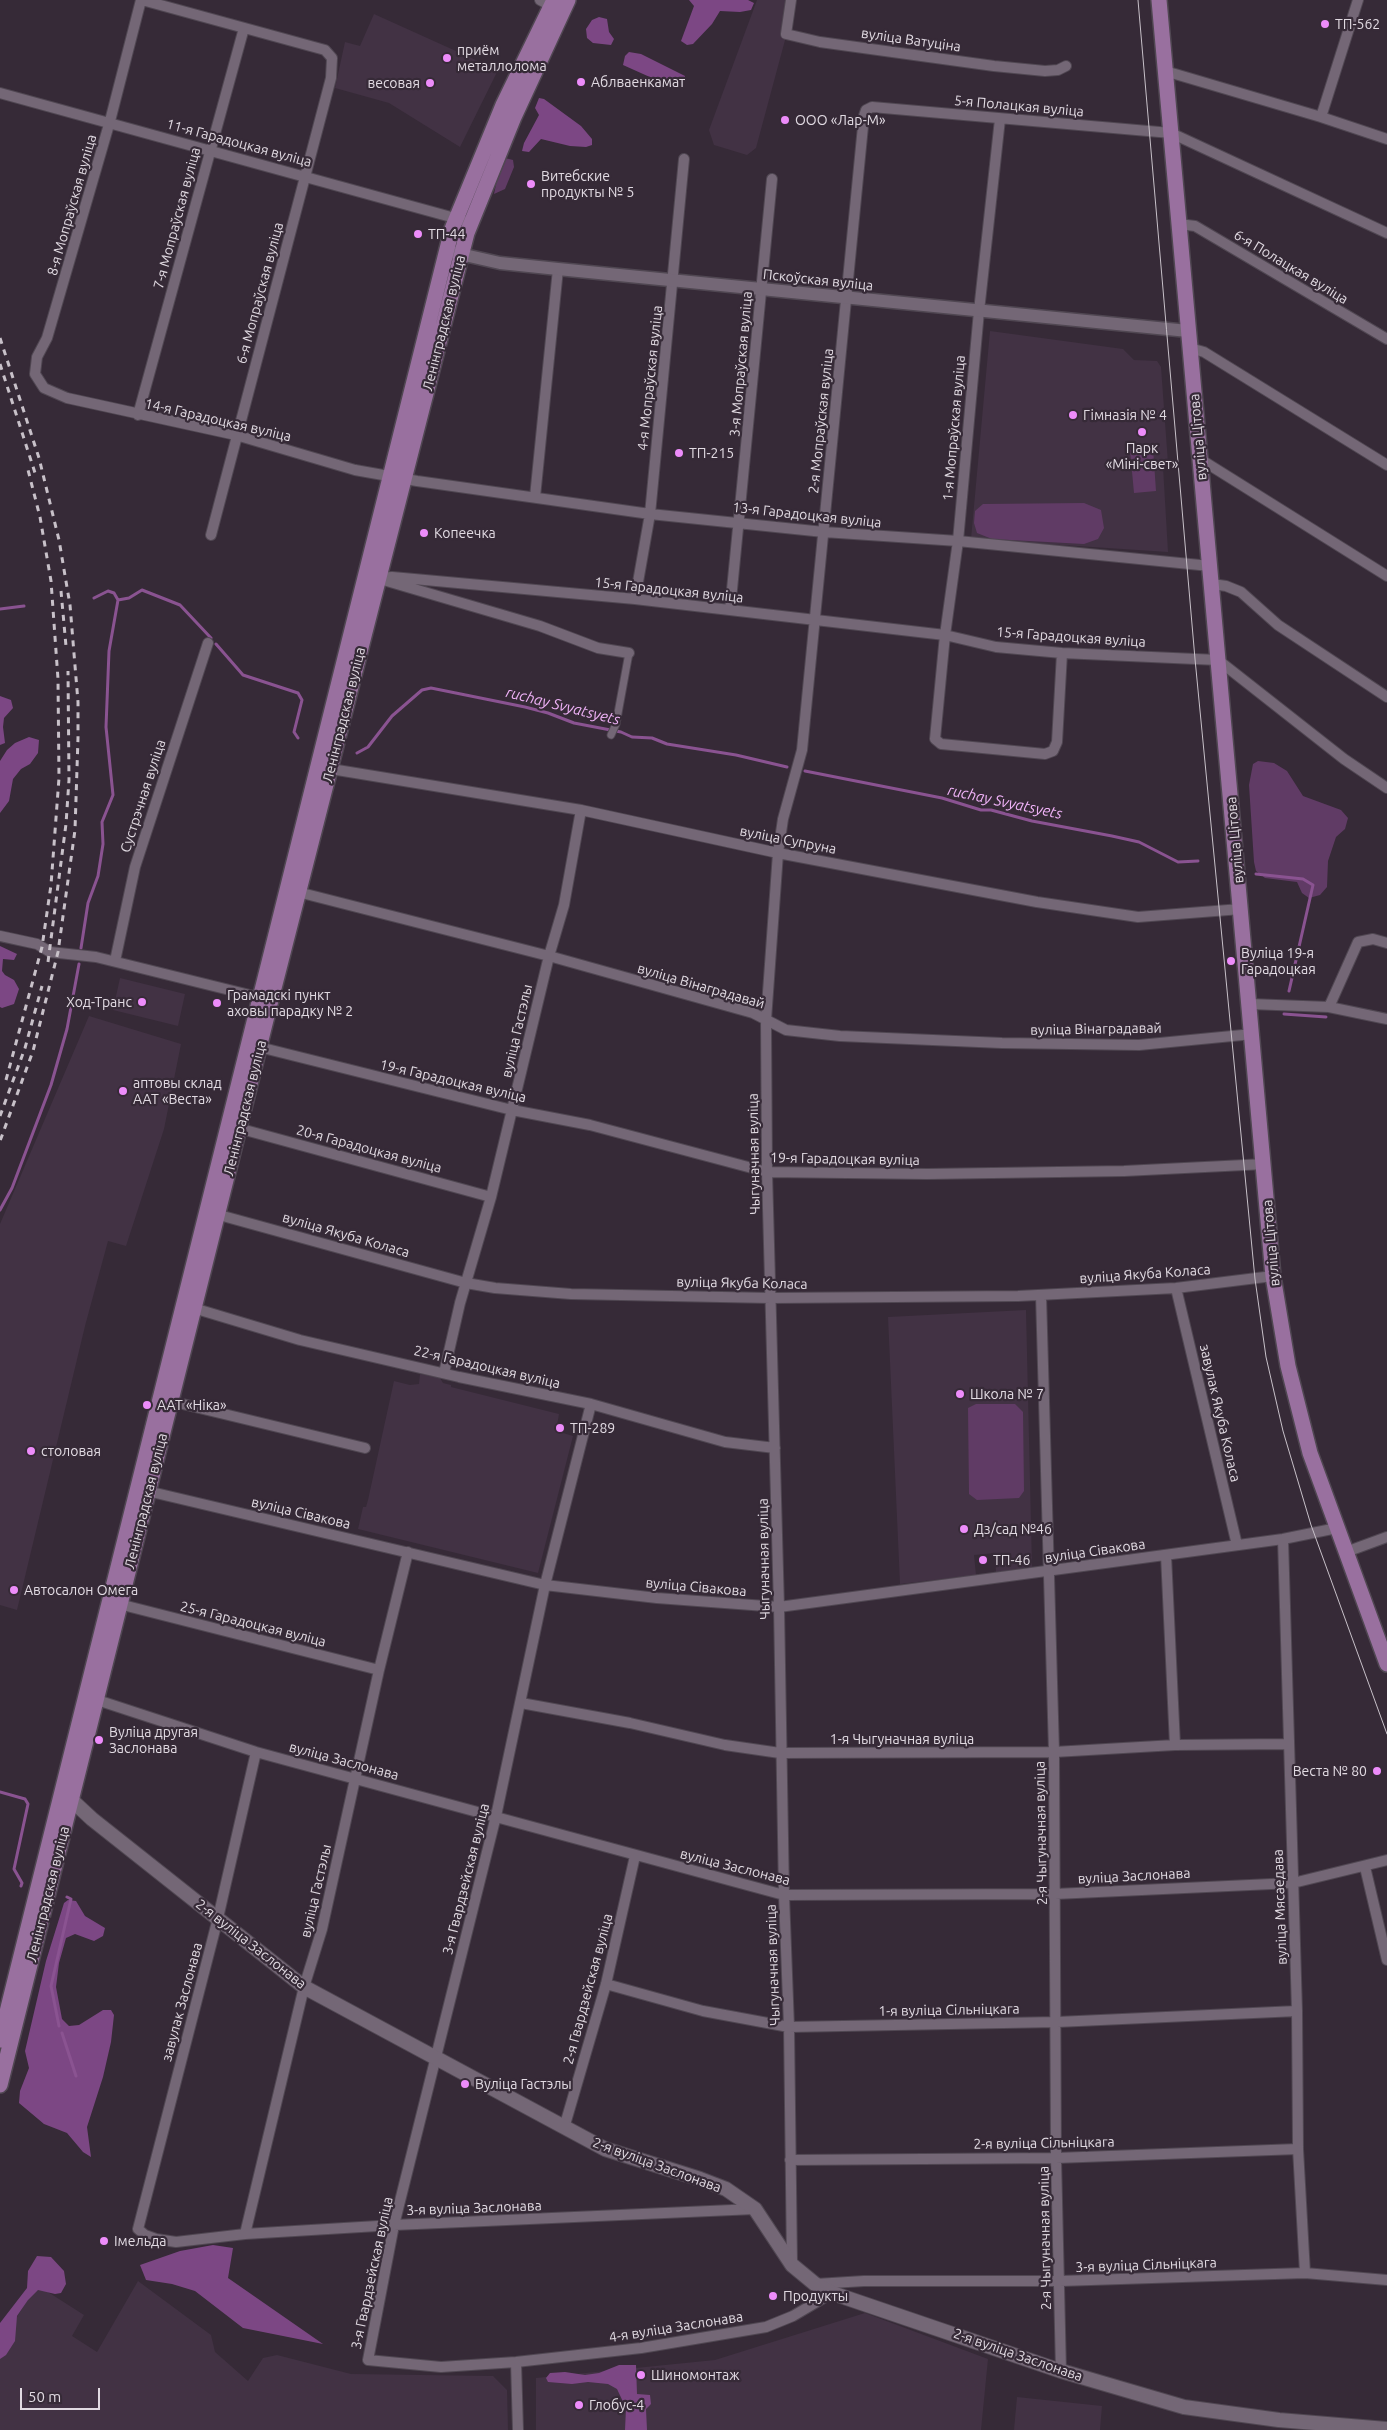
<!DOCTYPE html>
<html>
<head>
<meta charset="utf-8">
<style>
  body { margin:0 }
  #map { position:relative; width:1387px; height:2430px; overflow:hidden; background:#362a37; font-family:Ubuntu,sans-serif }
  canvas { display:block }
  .scale { position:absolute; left:20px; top:2388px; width:80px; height:22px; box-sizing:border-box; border:2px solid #e1dae2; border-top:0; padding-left:6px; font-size:15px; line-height:18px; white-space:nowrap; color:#e1dae2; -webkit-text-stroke:4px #362a37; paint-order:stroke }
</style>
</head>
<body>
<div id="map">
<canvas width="1387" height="2430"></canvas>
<div class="scale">50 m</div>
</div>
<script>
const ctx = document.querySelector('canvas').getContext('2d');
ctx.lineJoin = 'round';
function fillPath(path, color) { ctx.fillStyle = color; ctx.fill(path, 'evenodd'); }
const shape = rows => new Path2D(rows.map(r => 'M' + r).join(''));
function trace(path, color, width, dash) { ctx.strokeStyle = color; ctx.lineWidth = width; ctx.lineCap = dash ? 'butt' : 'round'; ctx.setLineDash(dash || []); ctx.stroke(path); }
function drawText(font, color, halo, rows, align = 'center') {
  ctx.font = font + ' Ubuntu,sans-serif'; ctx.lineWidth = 4.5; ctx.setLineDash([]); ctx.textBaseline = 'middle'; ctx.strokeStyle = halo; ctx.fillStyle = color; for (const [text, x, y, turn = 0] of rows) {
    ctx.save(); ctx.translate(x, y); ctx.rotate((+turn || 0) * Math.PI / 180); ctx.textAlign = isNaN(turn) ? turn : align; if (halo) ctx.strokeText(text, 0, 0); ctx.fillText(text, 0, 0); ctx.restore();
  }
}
fillPath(shape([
  [757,0,787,0,788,29,756,148,747,155,714,145,709,130],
  [374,14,498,70,460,147,389,103,335,88,345,42,360,46],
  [990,331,1123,349,1134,360,1157,361,1161,367,1168,463,1163,467,1168,552,971,539],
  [120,978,185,994,178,1026,113,1010],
  [89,1016,181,1044,164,1129,126,1246,108,1241,85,1326,17,1610,0,1605,0,1224],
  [1026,1310,1032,1567,996,1572,995,1553,974,1555,976,1575,900,1584,888,1317],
  [420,1374,440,1378,443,1383,451,1385,451,1387,559,1414,556,1431,573,1436,538,1573,358,1529,363,1507,366,1507,368,1500,394,1381,410,1385,419,1384],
  [138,2281,211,2335,215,2352,248,2381,263,2358,277,2355,351,2374,493,2376,507,2390,508,2430,0,2430,0,2344,37,2285,84,2315,72,2336,97,2352],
  [865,2313,988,2359,981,2430,536,2430,536,2378,715,2360],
  [1017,2397,1102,2406,1100,2430,1014,2430]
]), '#423244');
fillPath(shape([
  [505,158,513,160,514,167,505,189,494,194,501,161],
  [1153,448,1156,491,1134,493,1130,450],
  [1084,503,1101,510,1104,528,1098,539,1084,544,992,539,977,533,974,523,975,511,983,504],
  [1258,761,1274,763,1287,771,1303,796,1341,810,1348,818,1345,829,1336,837,1328,861,1327,887,1320,895,1309,898,1302,893,1297,882,1265,878,1256,871,1254,862,1249,785,1253,764],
  [976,1404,1015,1404,1023,1412,1024,1491,1019,1498,977,1500,969,1494,968,1408]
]), '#603b65');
fillPath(shape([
  [689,0,748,0,754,3,751,10,740,12,720,11,712,24,693,44,687,45,681,41,694,6],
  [599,17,607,19,609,32,614,39,611,45,593,43,587,38,586,29,592,20],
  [629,52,641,54,685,76,685,81,671,82,652,78,623,65,625,56],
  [539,98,544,99,581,126,592,139,592,145,586,147,570,146,541,139,529,152,522,151,524,143,539,115,535,108],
  [0,696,11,700,13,708,4,718,3,727,5,743,0,745],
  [29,737,39,740,38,753,30,764,21,769,13,779,9,801,0,813,0,761,7,750,15,743],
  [0,946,17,954,14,960,3,959,2,971,5,975,14,980,19,989,14,1004,2,1008,0,1007],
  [68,1900,76,1901,85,1916,105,1928,103,1936,94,1941,75,1934,66,1938,59,1963,56,1987,62,2019,69,2026,79,2025,103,2010,111,2010,114,2015,111,2042,103,2077,87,2127,91,2157,83,2152,67,2133,44,2124,19,2103,20,2091,29,2068,25,2051,46,1961,64,1903],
  [213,2245,233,2248,228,2278,323,2344,243,2328,195,2291,172,2284,146,2280,140,2265,180,2251],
  [37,2256,51,2257,64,2271,66,2284,61,2293,55,2294,38,2290,28,2300,17,2316,15,2341,6,2355,0,2359,0,2323,27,2288,28,2271],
  [619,2365,636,2365,637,2394,650,2395,651,2404,646,2409,647,2430,625,2430,626,2408,617,2389,608,2384,588,2382,572,2384,548,2382,546,2378,550,2373,565,2372,585,2375,599,2373]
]), '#7c4784');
trace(shape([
  [94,598,108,591,114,593,118,600,129,598,142,590,180,605,211,638],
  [0,609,24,606],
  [216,644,243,675,298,693,302,700,294,732,298,738],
  [357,753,368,747,392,716,422,690,431,688,525,707,548,713,574,723,621,732,632,737,652,738,667,744,736,755,787,767],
  [805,771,942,798,981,810,991,810,1032,821,1112,836,1139,842,1178,862,1198,861],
  [1256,874,1303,879,1313,885,1289,991],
  [81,948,88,903,98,876,103,844,102,822,113,795,106,727,109,651,118,600],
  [1284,1014,1326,1017],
  [0,1210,12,1188,51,1085,67,1029,79,964],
  [0,1792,25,1799,28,1804,14,1869,22,1883,21,1886],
  [59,2026,51,1986,71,1899,67,1897],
  [62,2033,76,2076]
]), '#8a5391', 3);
const pedestrian = shape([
  [611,735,616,724,629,653]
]);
const minor = shape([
  [141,0,110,121,47,338,37,357,35,374,44,388,67,398,236,435,355,470,417,481,650,514,824,532,958,541,1210,566],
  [142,0,325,50,332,58,331,78,211,535],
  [540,0,557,9],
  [791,0,786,34,820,42,994,66,1045,71,1058,70,1066,66],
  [1165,71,1321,117,1387,139],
  [0,93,462,220],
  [1321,117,1358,0],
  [1000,119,979,311,958,541,945,635,935,739,941,744,1045,754,1053,751,1057,742,1062,653],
  [1179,224,1195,226,1387,339],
  [1190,348,1204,352,1387,465],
  [138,415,244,28],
  [1200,459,1387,576],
  [535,497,558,269],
  [378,578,392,577,635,599,945,635,996,647,1062,653,1218,660,1344,759,1387,788],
  [380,579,540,626,598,648,629,653],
  [1212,584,1226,586,1241,592,1278,625,1387,697],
  [635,599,650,514,684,159],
  [730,610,772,179],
  [325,768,581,810,778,853,1037,902,1138,917,1241,909],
  [294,891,549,956,753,1013,786,1030,840,1036,1002,1043,1139,1045,1253,1034],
  [0,936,37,944,50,952,96,957,266,999],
  [115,961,135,867,208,643],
  [1250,1004,1329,1007,1387,1019],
  [1329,1007,1358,942,1373,939,1387,943],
  [255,1046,512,1110,590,1125,767,1172,927,1174,1124,1171,1265,1164],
  [234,1127,491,1197],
  [212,1213,466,1283,495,1288,571,1294,771,1298,1018,1296,1176,1288,1273,1276],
  [1176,1288,1237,1545],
  [1041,1295,1054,1752,1056,2158,1061,2371],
  [190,1307,300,1340,459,1377,591,1404,725,1442,775,1448],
  [444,1373,460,1303,491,1197,549,956,564,905,581,810],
  [166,1400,365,1448],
  [591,1404,545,1585,496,1816,394,2225,368,2360,441,2367,516,2362,641,2348,766,2327,793,2316,832,2293],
  [143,1490,545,1585,657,1598,779,1607,1283,1539,1337,1528],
  [1283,1539,1297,2011,1298,2149,1305,2273],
  [1346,1552,1387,1537],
  [1166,1555,1175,1745],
  [115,1603,379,1670],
  [91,1698,256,1752,784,1895,1055,1894,1293,1883,1387,1860],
  [521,1703,630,1723,725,1745,780,1753,1054,1752,1175,1745,1289,1744],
  [256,1752,218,1918,138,2229,145,2235,156,2239,176,2242,245,2234,394,2225,755,2209],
  [1365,1867,1387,1960],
  [606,1984,703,2011,789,2027,1057,2022,1297,2011],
  [564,2128,606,1984,635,1856],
  [790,2160,1056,2158,1298,2149],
  [245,2234,304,1987,322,1929,379,1670,408,1552],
  [792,2264,789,2027,784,1895,779,1607,767,1172,766,1020,778,853,783,819,802,750,864,116,866,110,872,107,1171,133,1387,233],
  [816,2284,864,2281,1060,2281,1305,2273,1387,2280],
  [516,2362,518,2430]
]);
const tertiary = shape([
  [447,251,500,263,558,269,1188,331]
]);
const secondary = shape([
  [64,1793,92,1819,304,1987,605,2149,700,2179,726,2189,755,2209,792,2265,815,2284,832,2293,1061,2371,1184,2407,1279,2420,1387,2429]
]);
const primary = shape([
  [1159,0,1273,1276,1288,1366,1310,1453,1387,1664],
  [0,2040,452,229,503,105,554,0],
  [0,2085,271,1000,467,233,514,117,568,0]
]);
trace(pedestrian, '#504752', 9);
trace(minor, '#504752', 12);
trace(tertiary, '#504752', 15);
trace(secondary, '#504752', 16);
trace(primary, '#504752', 18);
trace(pedestrian, '#746776', 7);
trace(minor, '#746776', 10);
trace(tertiary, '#746776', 12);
trace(secondary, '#746776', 14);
trace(primary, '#99709f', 15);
trace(shape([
  [1138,0,1195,659,1255,1279,1266,1357,1283,1431,1311,1525,1387,1734]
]), '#c8c1c9', 1);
trace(shape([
  [0,338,39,458,59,540,70,605,78,702,78,738,75,830,58,952,33,1051,0,1141],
  [0,364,36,476],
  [61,591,66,646],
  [48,962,66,824,69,780,68,671],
  [6,1080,42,947,51,885,59,778,58,679,51,581,40,517,27,466],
  [0,1116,25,1048,42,986]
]), '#c8c1c9', 3, [6, 6]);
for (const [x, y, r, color] of [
  [1325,24,5,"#ed8cfa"],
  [447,58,5,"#ed8cfa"],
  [581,82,5,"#ed8cfa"],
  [430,83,5,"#ed8cfa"],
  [785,120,5,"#ed8cfa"],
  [531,184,5,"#ed8cfa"],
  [418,234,5,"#ed8cfa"],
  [1073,415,5,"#ed8cfa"],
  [1142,432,5,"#ed8cfa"],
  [679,453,5,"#ed8cfa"],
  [424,533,5,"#ed8cfa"],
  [1231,961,5,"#ed8cfa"],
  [142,1002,5,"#ed8cfa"],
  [217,1003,5,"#ed8cfa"],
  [123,1091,5,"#ed8cfa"],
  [960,1394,5,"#ed8cfa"],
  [147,1405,5,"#ed8cfa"],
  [560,1428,5,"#ed8cfa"],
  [31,1451,5,"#ed8cfa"],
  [964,1529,5,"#ed8cfa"],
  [983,1560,5,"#ed8cfa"],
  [14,1590,5,"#ed8cfa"],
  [99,1740,5,"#ed8cfa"],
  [1377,1771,5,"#ed8cfa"],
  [465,2084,5,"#ed8cfa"],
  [104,2241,5,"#ed8cfa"],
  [773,2296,5,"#ed8cfa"],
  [641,2375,5,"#ed8cfa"],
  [579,2405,5,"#ed8cfa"]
]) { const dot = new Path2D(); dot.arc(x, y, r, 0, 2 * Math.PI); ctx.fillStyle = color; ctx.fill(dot); trace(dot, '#362a37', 2); }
drawText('14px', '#e1dae2', '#362a37', [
  ["ТП-562",1335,24],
  ["приём",457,50],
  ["металлолома",457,66],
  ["Аблваенкамат",591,82],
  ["весовая",420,83,"right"],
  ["ООО «Лар-М»",795,120],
  ["Витебские",541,176],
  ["продукты № 5",541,192],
  ["ТП-44",428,234],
  ["Гімназія № 4",1083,415],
  ["Парк",1142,448,"center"],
  ["«Міні-свет»",1142,464,"center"],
  ["ТП-215",689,453],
  ["Копеечка",434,533],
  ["Вуліца 19-я",1241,953],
  ["Гарадоцкая",1241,969],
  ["Грамадскі пункт",227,995],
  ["аховы парадку № 2",227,1011],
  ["Ход-Транс",132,1002,"right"],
  ["аптовы склад",133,1083],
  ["ААТ «Веста»",133,1099],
  ["Школа № 7",970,1394],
  ["ААТ «Ніка»",157,1405],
  ["ТП-289",570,1428],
  ["столовая",41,1451],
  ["Дз/сад №46",974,1529],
  ["ТП-46",993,1560],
  ["Автосалон Омега",24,1590],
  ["Вуліца другая",109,1732],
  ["Заслонава",109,1748],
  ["Веста № 80",1367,1771,"right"],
  ["Вуліца Гастэлы",475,2084],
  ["Імельда",114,2241],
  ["Продукты",783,2296],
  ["Шиномонтаж",651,2375],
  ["Глобус-4",589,2405]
], 'left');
drawText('14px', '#e1dae2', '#362a37', [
  ["вуліца Ватуціна",911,40,8],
  ["5-я Полацкая вуліца",1019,106,5],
  ["11-я Гарадоцкая вуліца",239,143,15],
  ["8-я Мопраўская вуліца",72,205,-74],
  ["7-я Мопраўская вуліца",177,218,-75],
  ["6-я Полацкая вуліца",1291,267,31],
  ["Пскоўская вуліца",818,280,6],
  ["6-я Мопраўская вуліца",260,293,-75],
  ["Ленінградская вуліца",444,323,-76],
  ["3-я Мопраўская вуліца",741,364,-85],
  ["4-я Мопраўская вуліца",650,378,-84],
  ["14-я Гарадоцкая вуліца",218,420,13],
  ["2-я Мопраўская вуліца",821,421,-84],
  ["1-я Мопраўская вуліца",954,428,-85],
  ["вуліца Цітова",1198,437,-95],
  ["13-я Гарадоцкая вуліца",807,515,6],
  ["15-я Гарадоцкая вуліца",669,590,6],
  ["15-я Гарадоцкая вуліца",1071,637,4],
  ["Ленінградская вуліца",344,715,-76],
  ["Сустрэчная вуліца",143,796,-72],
  ["вуліца Супруна",788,840,11],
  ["вуліца Цітова",1235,840,-95],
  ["вуліца Вінаградавай",701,986,16],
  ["вуліца Вінаградавай",1096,1029,-1],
  ["вуліца Гастэлы",517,1031,-77],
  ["19-я Гарадоцкая вуліца",453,1081,13],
  ["Ленінградская вуліца",245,1108,-76],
  ["20-я Гарадоцкая вуліца",369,1149,15],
  ["Чыгуначная вуліца",754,1154,-91],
  ["19-я Гарадоцкая вуліца",845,1159,1],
  ["вуліца Якуба Коласа",346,1235,16],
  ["вуліца Цітова",1271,1243,-95],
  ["вуліца Якуба Коласа",1145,1274,-4],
  ["вуліца Якуба Коласа",742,1283,1],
  ["22-я Гарадоцкая вуліца",487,1367,13],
  ["завулак Якуба Коласа",1220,1413,77],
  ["Ленінградская вуліца",146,1501,-76],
  ["вуліца Сівакова",301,1513,13],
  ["вуліца Сівакова",1095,1551,-8],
  ["Чыгуначная вуліца",764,1559,-91],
  ["вуліца Сівакова",696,1587,5],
  ["25-я Гарадоцкая вуліца",253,1624,14],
  ["1-я Чыгуначная вуліца",902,1739],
  ["вуліца Заслонава",344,1761,15],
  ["2-я Чыгуначная вуліца",1041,1833,-91],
  ["вуліца Заслонава",735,1867,14],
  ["вуліца Заслонава",1134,1876,-3],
  ["3-я Гвардзейская вуліца",466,1879,-76],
  ["вуліца Гастэлы",316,1891,-77],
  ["Ленінградская вуліца",48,1894,-76],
  ["вуліца Мясаедава",1280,1907,-92],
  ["2-я вуліца Заслонава",251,1944,38],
  ["Чыгуначная вуліца",773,1965,-92],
  ["2-я Гвардзейская вуліца",588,1989,-75],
  ["завулак Заслонава",182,2002,-75],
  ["1-я вуліца Сільніцкага",949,2010,-1],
  ["2-я вуліца Сільніцкага",1044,2143,-1],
  ["2-я вуліца Заслонава",657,2165,20],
  ["3-я вуліца Заслонава",474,2208,-2],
  ["2-я Чыгуначная вуліца",1045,2238,-91],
  ["3-я вуліца Сільніцкага",1146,2265,-2],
  ["3-я Гвардзейская вуліца",372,2273,-78],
  ["4-я вуліца Заслонава",676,2327,-9],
  ["2-я вуліца Заслонава",1018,2355,19]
]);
drawText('italic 15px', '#efb2f7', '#362a37', [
  ["ruchay Svyatsyets",563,706,14],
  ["ruchay Svyatsyets",1005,802,12]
]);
</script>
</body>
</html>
